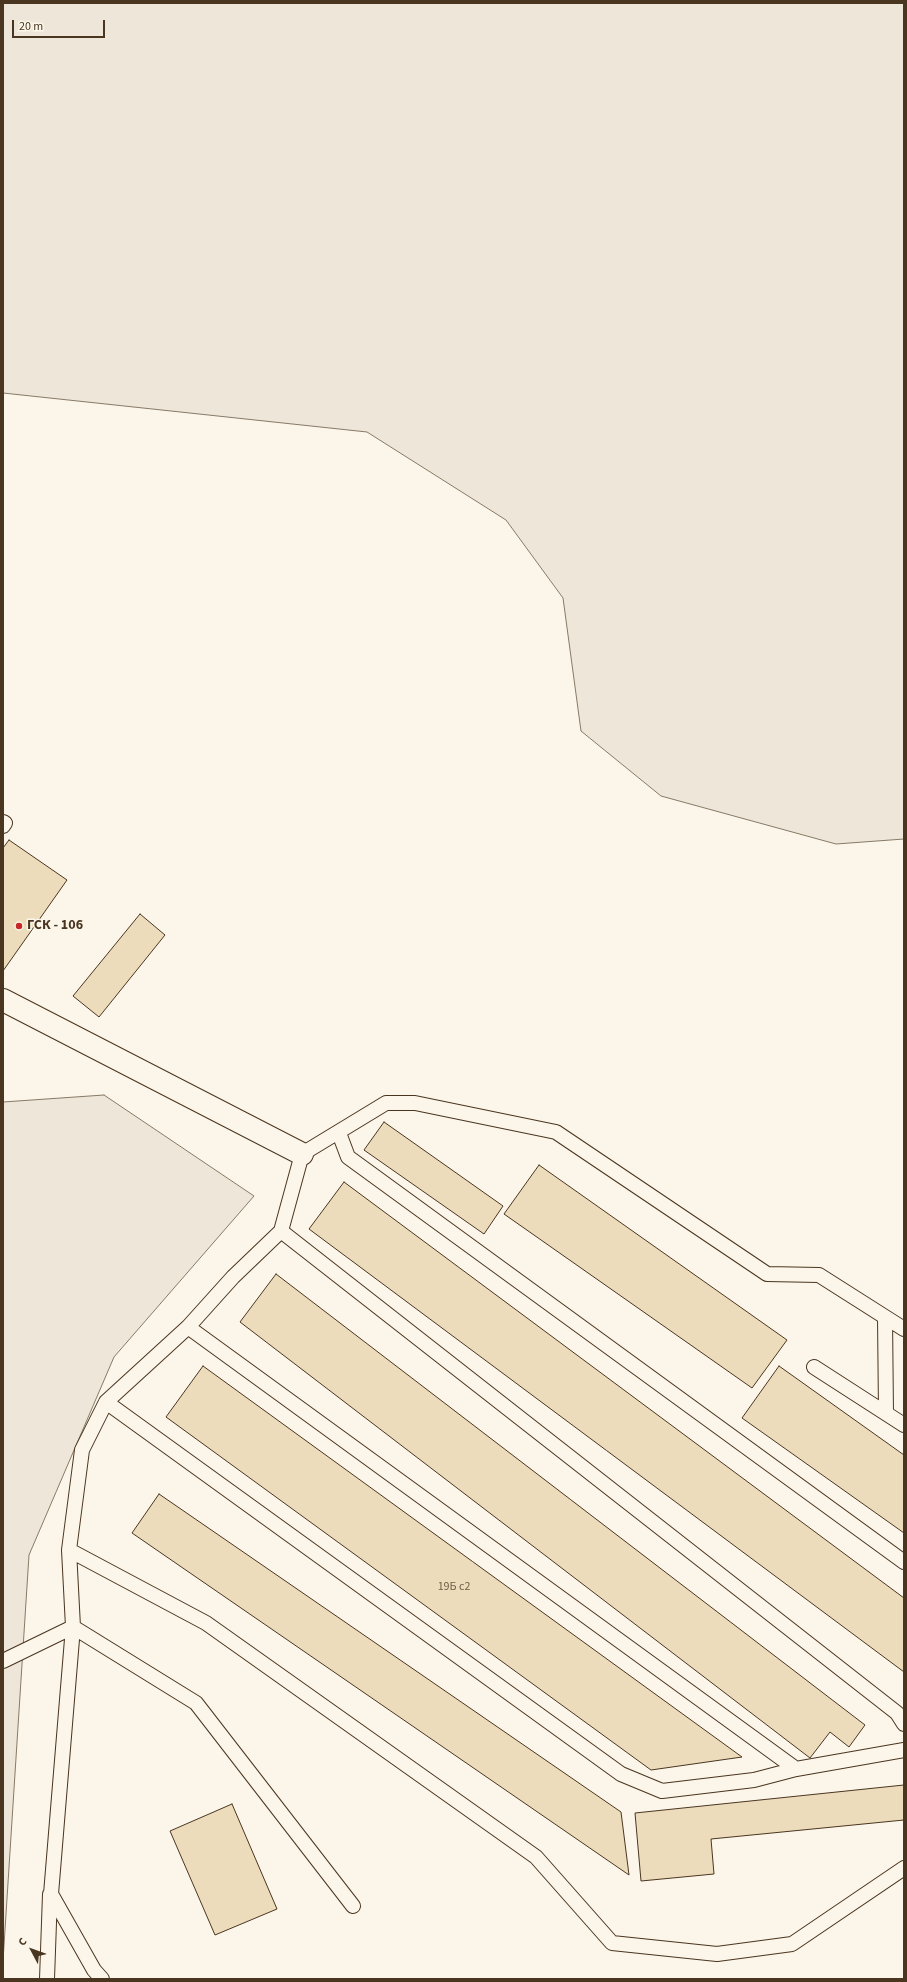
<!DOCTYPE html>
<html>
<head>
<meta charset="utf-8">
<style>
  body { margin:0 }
  #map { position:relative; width:907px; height:1982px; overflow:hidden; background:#fbf6e9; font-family:"Source Sans 3",sans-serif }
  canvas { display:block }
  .frame { position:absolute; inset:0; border:4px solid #4a3520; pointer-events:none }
  .north { position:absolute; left:12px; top:1930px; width:40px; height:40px; -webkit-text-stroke:3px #fbf6e9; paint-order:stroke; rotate:311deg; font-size:11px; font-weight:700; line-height:16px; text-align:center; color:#4a3520 }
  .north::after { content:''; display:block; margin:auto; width:14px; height:18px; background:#4a3520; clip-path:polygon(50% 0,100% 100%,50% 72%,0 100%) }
  .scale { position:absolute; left:12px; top:20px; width:93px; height:18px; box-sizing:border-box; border:2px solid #4a3520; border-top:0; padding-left:5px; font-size:12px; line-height:14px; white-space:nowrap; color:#4a3520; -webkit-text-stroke:3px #fbf6e9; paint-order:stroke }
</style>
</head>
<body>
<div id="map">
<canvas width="907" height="1982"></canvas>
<div class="frame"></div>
<div class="north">С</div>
<div class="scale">20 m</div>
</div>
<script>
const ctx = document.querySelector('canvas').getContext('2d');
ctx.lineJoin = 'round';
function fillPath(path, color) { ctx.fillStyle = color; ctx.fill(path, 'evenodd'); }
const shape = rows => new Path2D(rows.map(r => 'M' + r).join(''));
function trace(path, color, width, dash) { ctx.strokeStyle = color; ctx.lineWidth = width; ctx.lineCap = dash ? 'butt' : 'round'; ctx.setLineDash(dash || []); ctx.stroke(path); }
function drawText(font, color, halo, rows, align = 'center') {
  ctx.font = font + ' "Source Sans 3",sans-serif'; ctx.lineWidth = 3; ctx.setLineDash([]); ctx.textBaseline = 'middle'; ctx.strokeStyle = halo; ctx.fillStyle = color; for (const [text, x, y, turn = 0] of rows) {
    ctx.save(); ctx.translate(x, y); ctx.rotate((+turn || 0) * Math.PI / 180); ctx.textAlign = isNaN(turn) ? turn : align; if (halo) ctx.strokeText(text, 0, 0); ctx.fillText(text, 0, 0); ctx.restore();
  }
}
const green = shape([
  [3,3,904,3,904,839,836,844,661,796,581,731,563,598,506,520,367,432,3,393,3,3],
  [104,1095,254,1196,114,1357,29,1555,3,1961,3,1102,104,1095]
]);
fillPath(green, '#ede6d9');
trace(green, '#887966', 1);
const building = shape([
  [9,840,67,880,3,971,3,848,9,840],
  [140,914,165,935,99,1017,73,996,140,914],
  [384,1122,503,1206,484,1234,364,1150,384,1122],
  [539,1165,787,1340,752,1388,504,1214,539,1165],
  [344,1182,904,1598,904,1672,309,1229,344,1182],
  [276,1274,865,1725,849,1747,830,1732,810,1758,240,1322,276,1274],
  [203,1366,742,1757,651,1770,166,1417,203,1366],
  [779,1366,904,1455,904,1533,742,1418,779,1366],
  [159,1494,621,1812,629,1875,132,1533,159,1494],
  [904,1785,904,1820,711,1839,714,1874,641,1881,635,1813,904,1785],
  [232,1804,277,1909,215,1935,170,1831,232,1804]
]);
fillPath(building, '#ecdcbc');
trace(building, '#4a3520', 1);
const lane = shape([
  [3,822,5,823,3,826],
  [339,1133,348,1157,904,1562],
  [281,1231,897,1713,904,1724],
  [885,1317,886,1413],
  [188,1327,796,1769,904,1750],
  [814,1367,904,1425],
  [106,1402,621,1774,662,1791,754,1780,796,1769],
  [69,1550,206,1623,536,1857,612,1943,717,1954,792,1944,904,1868],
  [3,1661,73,1627,196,1703,353,1906],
  [47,1979,50,1894],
  [102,1979,94,1970,51,1894,73,1627,69,1550,82,1450,106,1402,188,1327,233,1277,281,1231,302,1154,386,1103,415,1103,556,1132,767,1274,819,1275,904,1329]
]);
const street = shape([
  [3,1000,302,1154]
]);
trace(lane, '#4a3520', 16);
trace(street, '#4a3520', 24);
trace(lane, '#fbf6e9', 14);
trace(street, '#fbf6e9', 22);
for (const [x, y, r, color] of [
  [19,926,4,"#c62828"]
]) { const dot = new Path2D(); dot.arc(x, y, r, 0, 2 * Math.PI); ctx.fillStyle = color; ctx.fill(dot); trace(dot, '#fbf6e9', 1.5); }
drawText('12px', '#725f47', null, [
  ["19Б с2",454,1587]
]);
drawText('bold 14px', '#4a3520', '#fbf6e9', [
  ["ГСК - 106",27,926]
], 'left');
</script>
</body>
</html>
